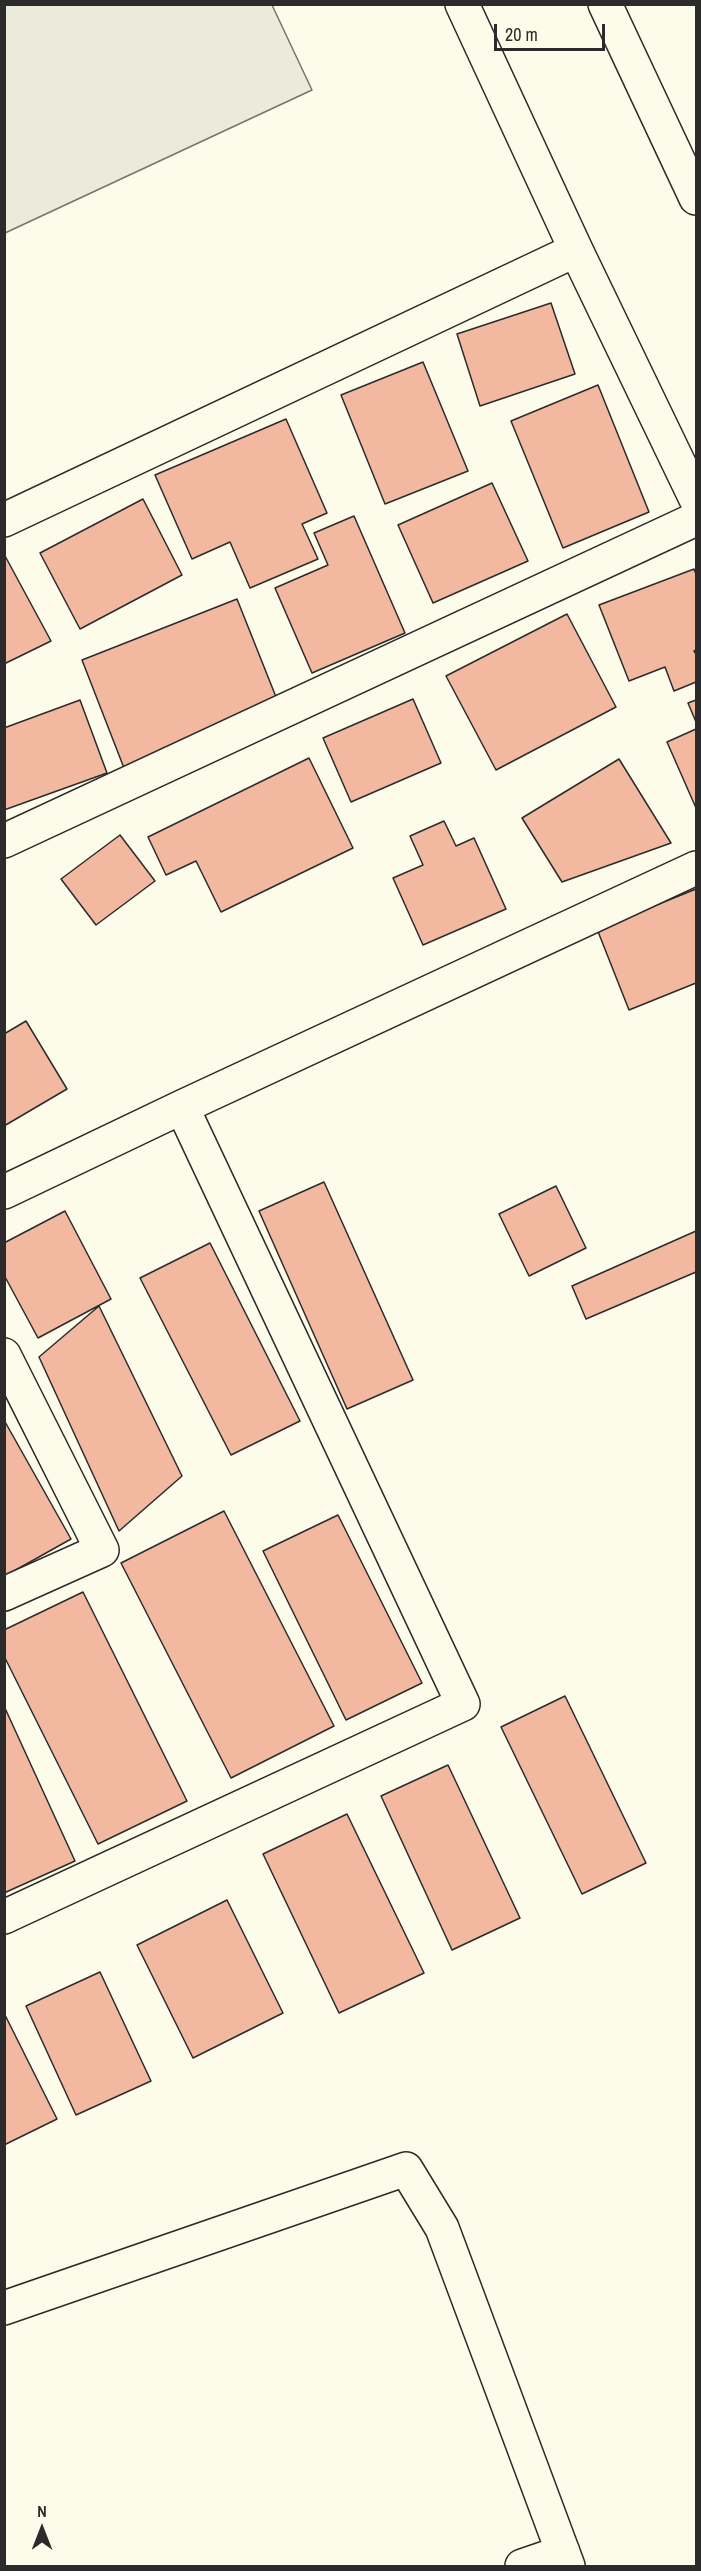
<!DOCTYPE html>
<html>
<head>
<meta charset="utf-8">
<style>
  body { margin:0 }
  #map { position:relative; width:701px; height:2571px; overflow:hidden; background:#fdfbea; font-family:"Archivo Narrow",sans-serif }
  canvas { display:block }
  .frame { position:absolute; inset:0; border:6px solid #2b2b2b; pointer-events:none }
  .north { position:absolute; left:12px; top:2499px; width:60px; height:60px; -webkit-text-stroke:4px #fdfbea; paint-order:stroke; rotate:0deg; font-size:16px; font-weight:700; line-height:24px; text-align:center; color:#2b2b2b }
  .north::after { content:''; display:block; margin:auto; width:21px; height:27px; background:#2b2b2b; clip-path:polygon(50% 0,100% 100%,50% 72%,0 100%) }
  .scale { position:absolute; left:494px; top:24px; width:111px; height:27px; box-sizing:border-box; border:3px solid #2b2b2b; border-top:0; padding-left:8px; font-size:18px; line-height:21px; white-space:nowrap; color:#2b2b2b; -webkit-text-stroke:4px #fdfbea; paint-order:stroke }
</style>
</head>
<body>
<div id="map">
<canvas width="701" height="2571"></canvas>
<div class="frame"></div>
<div class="north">N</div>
<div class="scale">20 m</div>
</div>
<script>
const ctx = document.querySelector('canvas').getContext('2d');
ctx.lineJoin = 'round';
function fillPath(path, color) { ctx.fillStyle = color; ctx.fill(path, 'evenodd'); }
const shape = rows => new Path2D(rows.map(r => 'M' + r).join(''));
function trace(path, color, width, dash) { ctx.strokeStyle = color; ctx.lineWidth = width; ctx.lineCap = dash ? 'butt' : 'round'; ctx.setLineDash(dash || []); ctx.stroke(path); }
const green = shape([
  [4,5,272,5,312,90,5,233,4,5]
]);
fillPath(green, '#ecebdb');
trace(green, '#74746e', 1.5);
const building = shape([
  [551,303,575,374,480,406,457,334,551,303],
  [423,362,468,471,385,504,341,395,423,362],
  [598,385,649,512,563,548,511,421,598,385],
  [286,419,327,513,302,524,318,559,250,588,230,542,192,559,155,475,286,419],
  [492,483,528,561,433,603,398,525,492,483],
  [143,499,182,575,80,629,40,553,143,499],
  [354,516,405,633,312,673,275,588,328,565,314,533,354,516],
  [4,554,51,641,4,664,4,554],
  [694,569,696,574,696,650,694,651,696,654,696,682,674,691,665,667,629,681,599,605,694,569],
  [237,599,280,707,124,768,82,660,237,599],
  [567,614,616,707,496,770,446,676,567,614],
  [413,699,441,763,351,802,323,738,413,699],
  [80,700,107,773,4,810,4,728,80,700],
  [696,700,696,722,688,703,696,700],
  [696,729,696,808,667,742,696,729],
  [309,758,353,848,221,912,196,861,166,875,148,837,309,758],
  [619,759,671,843,562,882,522,818,619,759],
  [444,821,456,846,474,838,506,909,423,945,393,878,423,865,410,836,444,821],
  [120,835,155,881,96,925,61,879,120,835],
  [696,889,696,983,629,1010,597,929,696,889],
  [26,1021,67,1089,4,1126,4,1034,26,1021],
  [324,1182,413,1380,347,1409,259,1211,324,1182],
  [556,1186,586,1248,529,1276,499,1214,556,1186],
  [65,1211,111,1299,38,1338,4,1275,4,1243,65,1211],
  [696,1231,696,1272,586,1319,572,1286,696,1231],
  [210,1243,300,1421,231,1455,140,1278,210,1243],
  [99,1306,182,1476,119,1531,39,1357,99,1306],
  [4,1420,71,1539,5,1576,4,1575,4,1420],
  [224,1511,334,1726,231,1778,121,1563,224,1511],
  [338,1515,422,1683,346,1720,263,1551,338,1515],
  [83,1592,187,1801,98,1844,4,1656,4,1630,83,1592],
  [565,1696,646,1863,582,1894,501,1727,565,1696],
  [4,1706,75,1861,4,1893,4,1706],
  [448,1765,520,1918,452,1950,381,1796,448,1765],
  [347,1814,424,1973,339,2013,263,1854,347,1814],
  [227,1900,283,2013,193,2058,137,1945,227,1900],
  [100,1972,151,2081,76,2115,26,2006,100,1972],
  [4,2013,57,2119,4,2145,4,2013]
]);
fillPath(building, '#f2b8a0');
trace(building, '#2b2b2b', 1.5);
const minor = shape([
  [462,4,576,250,696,499],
  [605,4,696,198],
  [4,520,576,250],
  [4,841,696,519],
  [4,1192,182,1107,696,868],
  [4,1355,102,1550,4,1594],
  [4,1917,463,1704,182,1107],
  [4,2308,406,2169,442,2228,568,2566],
  [522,2566,563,2552]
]);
trace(minor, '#2b2b2b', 36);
trace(minor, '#fdfbea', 33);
</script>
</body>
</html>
